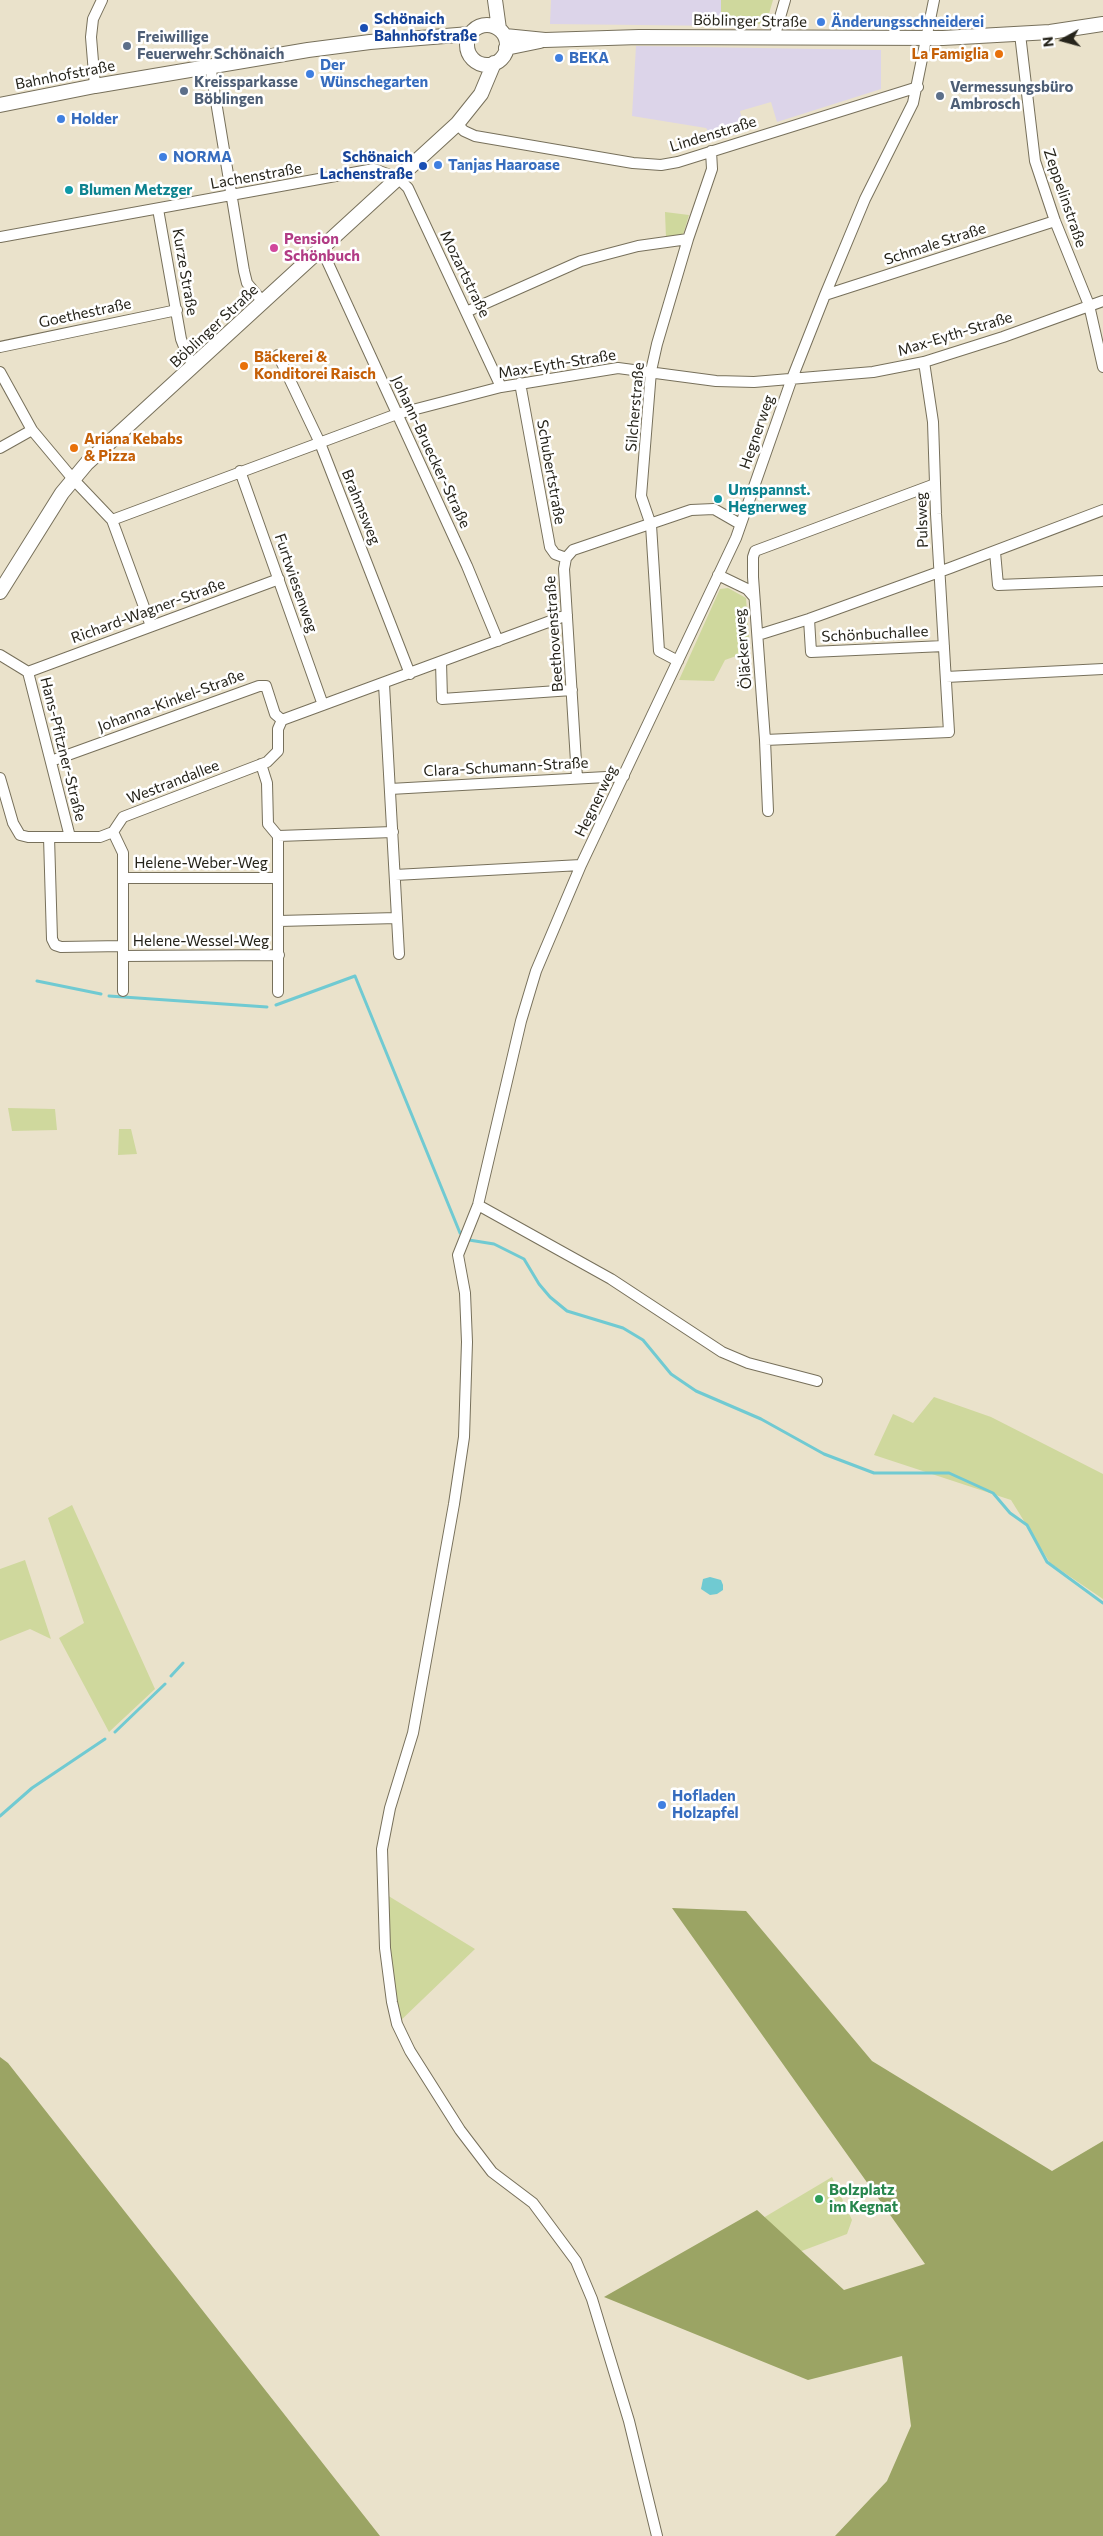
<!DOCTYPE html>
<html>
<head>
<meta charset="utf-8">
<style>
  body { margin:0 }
  #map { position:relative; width:1103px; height:2536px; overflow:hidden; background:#eae2cb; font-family:Commissioner,sans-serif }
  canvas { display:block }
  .north { position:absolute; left:1038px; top:15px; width:50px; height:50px; -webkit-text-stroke:4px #fff; paint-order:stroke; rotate:263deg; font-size:14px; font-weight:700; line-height:20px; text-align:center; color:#26241b }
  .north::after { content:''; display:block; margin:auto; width:18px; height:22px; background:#26241b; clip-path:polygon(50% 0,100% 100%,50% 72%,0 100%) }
</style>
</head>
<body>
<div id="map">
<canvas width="1103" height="2536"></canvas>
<div class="north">N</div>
</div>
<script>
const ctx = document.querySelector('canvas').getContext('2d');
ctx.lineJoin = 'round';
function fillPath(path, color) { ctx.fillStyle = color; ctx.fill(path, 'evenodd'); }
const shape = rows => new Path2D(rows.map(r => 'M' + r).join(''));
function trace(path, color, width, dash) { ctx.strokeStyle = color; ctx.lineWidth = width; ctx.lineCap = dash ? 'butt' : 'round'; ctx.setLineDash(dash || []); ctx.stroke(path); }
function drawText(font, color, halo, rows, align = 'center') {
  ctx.font = font + ' Commissioner,sans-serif'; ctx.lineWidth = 5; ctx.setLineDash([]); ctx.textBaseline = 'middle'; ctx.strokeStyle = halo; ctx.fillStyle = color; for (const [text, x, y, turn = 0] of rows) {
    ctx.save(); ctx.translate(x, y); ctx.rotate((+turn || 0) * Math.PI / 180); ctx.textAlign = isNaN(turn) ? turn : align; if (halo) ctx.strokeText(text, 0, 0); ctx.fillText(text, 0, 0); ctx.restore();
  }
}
fillPath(shape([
  [551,0,721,0,721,21,728,21,728,26,550,24],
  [636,46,881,50,881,89,777,122,771,102,740,111,745,131,715,141,706,128,632,116]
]), '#dcd4e9');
fillPath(shape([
  [721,0,773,0,766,24,728,24,728,21,721,21],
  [665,212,689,215,683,235,666,238],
  [728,588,746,598,750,651,725,660,714,681,679,680,720,589],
  [8,1108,55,1109,57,1130,12,1131],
  [119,1129,131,1129,137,1154,118,1155],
  [934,1397,991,1417,1103,1474,1103,1599,1050,1563,1011,1500,874,1455,893,1414,913,1423],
  [72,1505,155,1689,109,1732,59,1638,84,1623,48,1518],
  [25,1560,51,1639,30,1629,0,1641,0,1569],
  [382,1892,475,1949,397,2024],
  [832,2177,852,2220,847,2234,775,2261,758,2221]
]), '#cfd89d');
fillPath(shape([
  [672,1908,746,1911,872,2061,1052,2171,1103,2141,1103,2536,835,2536,887,2481,911,2426,902,2356,808,2380,604,2297,757,2210,844,2290,925,2264],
  [0,2057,8,2063,380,2536,0,2536]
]), '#9ba464');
fillPath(shape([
  [710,1577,721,1580,723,1585,723,1590,717,1594,710,1595,701,1589,703,1579]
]), '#70cad2');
trace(shape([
  [37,981,101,994],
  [109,996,267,1007],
  [276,1005,355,976,460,1233],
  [469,1240,494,1244,524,1259,539,1284,550,1297,567,1311,623,1328,643,1340,671,1374,696,1391,761,1419,824,1454,874,1473,949,1473,993,1493,1010,1513,1027,1525,1047,1562,1103,1603],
  [171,1676,183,1663],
  [115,1732,165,1684],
  [0,1816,32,1788,105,1739]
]), '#70cad2', 3);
const street = shape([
  [1020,34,1035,161,1055,221,1089,305,1103,367],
  [774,38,785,0],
  [210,65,244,271,247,283,263,302],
  [95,86,91,37,93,19,102,0],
  [457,124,464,131,475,136,633,163,661,165,678,162,918,87],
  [158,209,181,339,188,357,195,366],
  [0,237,374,169,398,178,408,188,501,387],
  [322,250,467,566,498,641],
  [825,295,1055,221],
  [466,312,581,261,638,246,688,239],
  [0,347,177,310],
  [278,355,320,443,410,674],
  [0,372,32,430,73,479,112,520,397,414,501,387,618,368,716,381,754,382,873,372,924,362,1003,337,1103,301],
  [520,383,550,547,555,554,566,558],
  [0,448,32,430],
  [240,471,323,705],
  [112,520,151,626],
  [995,552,998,585,1103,581],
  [718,575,747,589,754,597],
  [809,619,811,652,944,646],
  [758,635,809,619,950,568,1103,510],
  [0,655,28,672,70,837],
  [678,661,659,651,651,525,641,496,651,371,657,344,688,239,712,169,711,151],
  [441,662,442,699,572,690],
  [28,672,279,579],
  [946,677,1103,669],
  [384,684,399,954],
  [282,720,567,615],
  [765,740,949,732,936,514,933,422,924,362],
  [51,761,259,686,266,686,275,714,282,720],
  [261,764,267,783,268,824,278,836,278,992],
  [0,778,13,823,20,835,28,837,100,837,113,832,123,817,267,762,278,751,278,729,282,720],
  [577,778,564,569,566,558,573,550,691,510,714,509,740,524],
  [390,789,624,776],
  [768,811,765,740,753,577,753,557,755,551,935,484],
  [113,832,123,853,123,991],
  [278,836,393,832],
  [49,837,52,939,55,945,61,947,123,946],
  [395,875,581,865],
  [123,878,278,878],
  [279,921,397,918],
  [123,956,279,955],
  [478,1205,611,1279,722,1352,748,1363,817,1381],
  [657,2536,629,2421,592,2299,576,2261,533,2203,492,2172,460,2130,410,2051,397,2024,392,2002,385,1948,382,1849,390,1808,413,1733,454,1504,464,1437,467,1342,465,1293,458,1255,478,1205,521,1021,536,971,581,865,736,538,791,381,825,295,865,199,913,103,934,0]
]);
const secondary = shape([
  [495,0,499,29],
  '467 45a20 20 0 1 1 40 0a20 20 0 1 1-40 0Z',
  [505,36,545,40,639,37,943,38,1050,32,1103,24],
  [506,48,540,41],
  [0,105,95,86,308,50,370,42,470,34],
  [0,592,62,493,87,463,457,124,481,94,494,63]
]);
trace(street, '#77705b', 12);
trace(secondary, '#77705b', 16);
trace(street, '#fff', 10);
trace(secondary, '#fff', 14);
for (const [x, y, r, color] of [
  [821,22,5,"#3f7fe0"],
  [364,28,5,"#1a4fb4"],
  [127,46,5,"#5c6f8a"],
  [999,54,5,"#e8710a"],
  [559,58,5,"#3f7fe0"],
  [310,74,5,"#3f7fe0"],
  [184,91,5,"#5c6f8a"],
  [940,96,5,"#5c6f8a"],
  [61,119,5,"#3f7fe0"],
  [163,157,5,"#3f7fe0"],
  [438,165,5,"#3f7fe0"],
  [423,166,5,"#1a4fb4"],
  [69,190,5,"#0f9aa8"],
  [274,248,5,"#d1479c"],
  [244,366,5,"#e8710a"],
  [74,448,5,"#e8710a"],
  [718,499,5,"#0f9aa8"],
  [662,1805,5,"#3f7fe0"],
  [819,2199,5,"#2e9e5b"]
]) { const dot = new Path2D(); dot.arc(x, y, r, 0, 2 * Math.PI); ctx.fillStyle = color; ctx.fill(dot); trace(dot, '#fff', 2); }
drawText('bold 15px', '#164399', '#fff', [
  ["Schönaich",374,19],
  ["Bahnhofstraße",374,36],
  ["Schönaich",413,157,"right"],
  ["Lachenstraße",413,174,"right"]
], 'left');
drawText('15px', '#26241b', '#fff', [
  ["Böblinger Straße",750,21,1],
  ["Bahnhofstraße",65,75,-11],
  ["Lindenstraße",713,134,-17],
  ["Lachenstraße",256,176,-10],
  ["Zeppelinstraße",1065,198,71],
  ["Schmale Straße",935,244,-18],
  ["Kurze Straße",185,272,80],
  ["Mozartstraße",465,274,64],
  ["Goethestraße",85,313,-12],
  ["Böblinger Straße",214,326,-43],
  ["Max-Eyth-Straße",955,334,-17],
  ["Max-Eyth-Straße",557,364,-9],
  ["Silcherstraße",635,407,-85],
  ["Hegnerweg",757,432,-71],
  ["Johann-Bruecker-Straße",431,452,65],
  ["Schubertstraße",551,472,80],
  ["Brahmsweg",361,507,68],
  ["Pulsweg",922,520,-92],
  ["Furtwiesenweg",296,583,71],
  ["Richard-Wagner-Straße",148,611,-20],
  ["Beethovenstraße",554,634,-94],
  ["Schönbuchallee",875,634,-3],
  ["Öläckerweg",743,649,-95],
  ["Johanna-Kinkel-Straße",171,701,-20],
  ["Hans-Pfitzner-Straße",63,749,76],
  ["Clara-Schumann-Straße",506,767,-3],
  ["Westrandallee",173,782,-21],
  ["Hegnerweg",596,801,-64],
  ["Helene-Weber-Weg",201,863],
  ["Helene-Wessel-Weg",201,941]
]);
drawText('bold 15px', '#366cbe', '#fff', [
  ["Änderungsschneiderei",831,22],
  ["BEKA",569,58],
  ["Der",320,65],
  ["Wünschegarten",320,82],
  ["Holder",71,119],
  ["NORMA",173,157],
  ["Tanjas Haaroase",448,165],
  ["Hofladen",672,1796],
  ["Holzapfel",672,1813]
], 'left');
drawText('bold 15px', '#4e5e75', '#fff', [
  ["Freiwillige",137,37],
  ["Feuerwehr Schönaich",137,54],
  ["Kreissparkasse",194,82],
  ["Böblingen",194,99],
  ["Vermessungsbüro",950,87],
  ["Ambrosch",950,104]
], 'left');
drawText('bold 15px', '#c56008', '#fff', [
  ["La Famiglia",989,54,"right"],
  ["Bäckerei &",254,357],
  ["Konditorei Raisch",254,374],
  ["Ariana Kebabs",84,439],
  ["& Pizza",84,456]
], 'left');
drawText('bold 15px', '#0d838f', '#fff', [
  ["Blumen Metzger",79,190],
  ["Umspannst.",728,490],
  ["Hegnerweg",728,507]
], 'left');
drawText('bold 15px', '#b23c85', '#fff', [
  ["Pension",284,239],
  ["Schönbuch",284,256]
], 'left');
drawText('bold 15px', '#27864d', '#fff', [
  ["Bolzplatz",829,2190],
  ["im Kegnat",829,2207]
], 'left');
</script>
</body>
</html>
